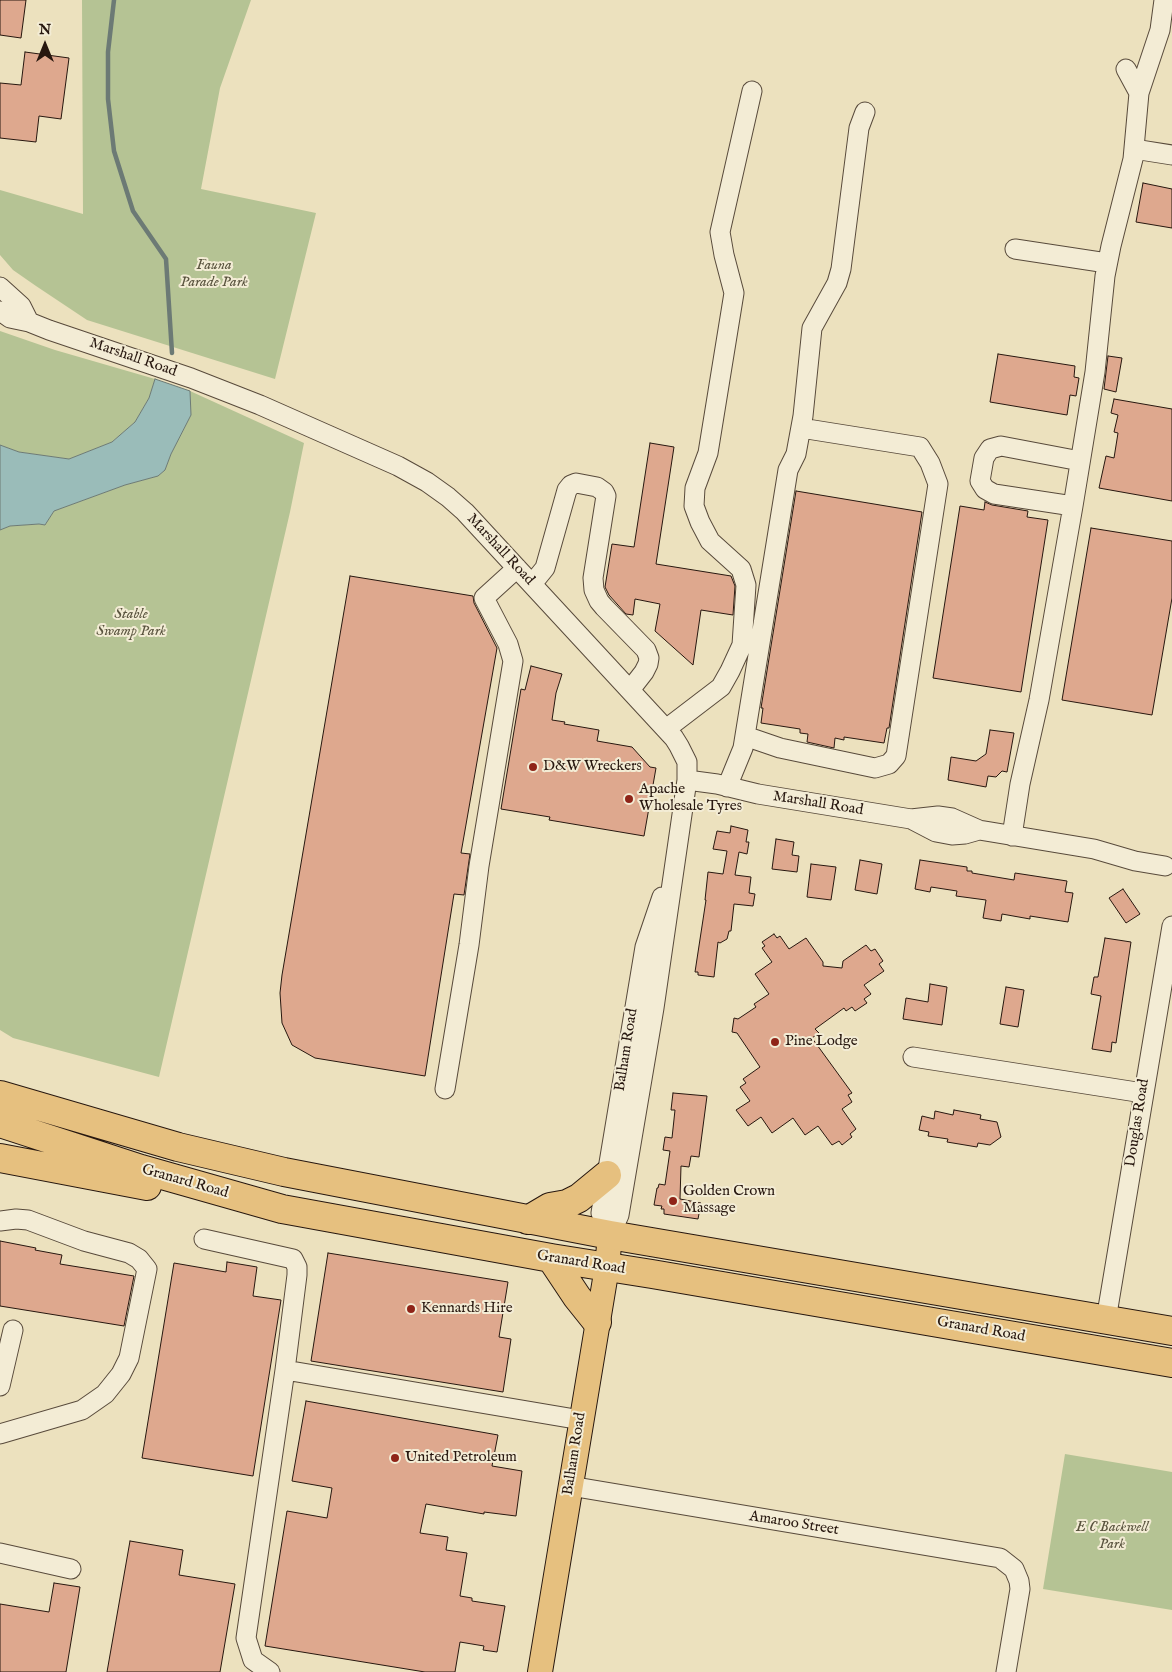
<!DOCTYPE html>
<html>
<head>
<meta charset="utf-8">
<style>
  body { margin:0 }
  #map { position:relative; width:1172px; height:1672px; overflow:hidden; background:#ece1be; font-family:"IM FELL English",serif }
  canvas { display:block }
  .north { position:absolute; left:20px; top:20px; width:50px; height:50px; -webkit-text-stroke:4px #f3ecd5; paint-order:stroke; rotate:0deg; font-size:14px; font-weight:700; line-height:20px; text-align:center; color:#27170f }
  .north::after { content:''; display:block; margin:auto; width:18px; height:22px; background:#27170f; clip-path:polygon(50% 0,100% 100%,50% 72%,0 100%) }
</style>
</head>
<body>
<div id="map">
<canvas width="1172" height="1672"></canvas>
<div class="north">N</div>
</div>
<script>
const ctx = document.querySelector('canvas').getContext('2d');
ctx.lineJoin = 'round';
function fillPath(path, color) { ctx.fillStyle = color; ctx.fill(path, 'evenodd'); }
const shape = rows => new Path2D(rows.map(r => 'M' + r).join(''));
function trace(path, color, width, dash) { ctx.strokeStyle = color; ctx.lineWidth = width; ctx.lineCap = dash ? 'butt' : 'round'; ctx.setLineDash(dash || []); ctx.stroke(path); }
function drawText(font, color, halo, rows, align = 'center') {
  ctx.font = font + ' "IM FELL English",serif'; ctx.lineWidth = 4; ctx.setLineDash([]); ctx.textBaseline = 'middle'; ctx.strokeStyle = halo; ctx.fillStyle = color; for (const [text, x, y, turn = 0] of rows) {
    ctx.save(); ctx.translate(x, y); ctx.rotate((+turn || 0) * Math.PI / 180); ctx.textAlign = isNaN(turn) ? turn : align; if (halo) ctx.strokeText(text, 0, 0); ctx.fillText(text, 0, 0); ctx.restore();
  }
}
fillPath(shape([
  [82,0,251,0,220,88,201,189,316,213,275,379,87,320,36,286,13,270,0,255,0,190,83,214],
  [0,331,55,350,155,379,149,398,135,422,112,442,69,459,19,452,0,445],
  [190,391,304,443,290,512,159,1077,13,1038,0,1030,0,530,10,526,39,524,45,525,54,511,125,485,158,476,165,470,171,454,191,415],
  [1065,1454,1172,1472,1172,1610,1043,1589]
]), '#b5c394');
const water = shape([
  [155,379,190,391,191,415,171,454,165,470,158,476,125,485,54,511,45,525,39,524,10,526,0,530,0,445,19,452,69,459,112,442,135,422,149,398,155,379]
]);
fillPath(water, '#9abcb9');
trace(water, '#6c7a75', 1);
trace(shape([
  [114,0,108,52,108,99,114,151,133,211,166,259,172,353]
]), '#6c7a75', 4.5);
const building = shape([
  [0,0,26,0,21,38,0,35,0,0],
  [25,52,69,58,61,119,39,116,36,142,0,138,0,83,21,85,25,52],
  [1143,183,1172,189,1172,228,1136,222,1143,183],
  [998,354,1075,366,1074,377,1079,378,1076,396,1070,395,1067,415,990,402,998,354],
  [1108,356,1122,358,1116,392,1104,389,1108,356],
  [1114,399,1172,409,1172,501,1099,488,1106,456,1114,458,1118,433,1114,432,1118,415,1111,413,1114,399],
  [650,443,674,447,656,564,731,576,735,586,733,615,701,610,693,665,655,631,660,604,635,599,633,615,626,614,609,595,605,587,612,544,634,547,650,443],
  [796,491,922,512,889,728,887,728,884,743,844,737,844,740,835,738,834,748,807,742,808,734,800,733,800,729,761,723,763,708,761,708,796,491],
  [985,502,992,505,1028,511,1027,517,1048,520,1021,692,933,678,960,506,984,510,985,502],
  [1091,528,1172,541,1172,598,1152,715,1062,700,1091,528],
  [350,576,473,596,474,603,497,648,461,853,470,854,464,895,454,894,425,1076,315,1058,292,1045,282,1023,280,993,282,975,350,576],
  [531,666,562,674,556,693,552,720,565,722,564,724,599,730,597,741,632,747,650,767,656,768,644,836,549,820,550,817,501,809,521,689,525,690,531,666],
  [990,730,1014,733,1007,772,1002,771,996,777,988,776,986,787,948,780,951,757,976,761,986,754,990,730],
  [731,826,748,830,746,842,749,842,747,854,739,852,735,875,751,877,749,893,755,894,753,906,734,904,731,931,729,931,727,939,720,943,718,942,714,977,698,975,698,972,695,972,706,900,705,900,708,872,723,874,727,851,713,849,717,831,730,833,731,826],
  [776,839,794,842,792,855,799,856,797,872,772,869,776,839],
  [860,860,882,864,877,894,855,890,860,860],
  [920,860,967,867,967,871,972,871,972,873,1014,880,1015,873,1067,881,1065,892,1073,893,1068,922,1030,916,1030,919,1002,914,1001,921,983,918,986,900,956,896,957,891,931,887,930,892,915,889,920,860],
  [811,864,836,867,831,900,807,897,811,864],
  [1123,889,1140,914,1126,923,1109,898,1123,889],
  [774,934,777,938,780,936,789,949,806,938,823,962,823,966,842,968,843,961,866,945,871,951,875,949,883,961,879,964,884,971,864,985,871,994,864,999,867,1003,855,1011,852,1007,846,1011,844,1008,815,1029,819,1033,812,1038,852,1093,848,1095,852,1102,842,1109,856,1129,850,1134,852,1137,842,1145,839,1141,832,1145,818,1126,805,1135,793,1118,772,1133,761,1117,748,1126,736,1110,750,1101,740,1087,746,1083,743,1079,760,1067,737,1033,732,1032,734,1018,738,1019,756,1007,754,1004,769,994,755,974,772,962,762,948,765,946,762,942,774,934],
  [1105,938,1131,942,1116,1043,1112,1042,1111,1052,1092,1049,1101,996,1091,994,1094,977,1098,977,1105,938],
  [930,984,947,987,942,1025,903,1019,906,998,928,1002,930,984],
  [1006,987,1024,990,1018,1027,1000,1024,1006,987],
  [673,1093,707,1096,699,1157,691,1156,689,1167,681,1166,680,1199,701,1203,698,1219,664,1214,664,1209,661,1209,662,1206,654,1205,657,1188,658,1188,659,1184,665,1185,670,1151,663,1150,665,1137,672,1138,675,1110,671,1110,673,1093],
  [954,1110,981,1115,980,1119,997,1122,1001,1137,990,1145,978,1143,977,1147,947,1142,948,1139,928,1136,929,1132,919,1130,922,1116,934,1119,935,1111,953,1115,954,1110],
  [0,1241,36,1248,35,1250,62,1255,60,1264,134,1276,124,1326,0,1306,0,1241],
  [328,1253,508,1282,499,1337,511,1339,503,1392,311,1361,328,1253],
  [227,1262,257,1267,253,1296,281,1300,253,1476,142,1458,174,1263,226,1272,227,1262],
  [306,1401,498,1435,492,1466,522,1471,516,1516,484,1512,484,1514,426,1504,420,1533,448,1537,446,1550,467,1553,460,1596,472,1598,472,1601,505,1606,497,1652,483,1650,484,1646,460,1642,455,1672,425,1672,265,1646,287,1511,327,1518,332,1488,292,1481,306,1401],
  [130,1541,183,1550,179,1575,235,1584,220,1672,107,1672,130,1541],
  [54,1583,80,1587,66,1672,0,1672,0,1604,49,1612,54,1583]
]);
fillPath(building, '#dea88e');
trace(building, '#27170f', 1);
const minor = shape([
  [1139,93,1160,30,1164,0],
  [1134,149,1172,155],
  [1015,249,1107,263],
  [0,287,21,306,29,322],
  [0,311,10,318,29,322,49,330,191,378,260,405,398,466,427,482,448,497,465,512,674,738,679,746,687,762,687,780,654,1008,619,1215,610,1235],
  [1073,506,994,494,985,489,980,481,984,458,990,449,1001,446,1080,461],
  [532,584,545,568,567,490,571,485,576,483,597,487,604,492,606,496,593,578,594,590,599,601,604,607,646,650,649,658,648,664,644,672,630,690],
  [666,729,721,687,730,671,742,645,746,585,741,569,710,541,700,522,694,506,695,488,708,453,734,293,724,255,720,232,752,91],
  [745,736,780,748,875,768,889,764,896,756,938,484,930,463,920,447,801,428],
  [687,780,717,784,758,794,911,819,938,816,952,818,979,830,1094,849,1135,861,1165,866],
  [727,787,743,748,788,470,796,454,803,416,812,328,837,283,841,269,859,128,865,112],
  [911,819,936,832,952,835,965,834,979,830],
  [1012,836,1020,784,1039,700,1073,506,1095,372,1105,276,1111,246,1133,159,1139,93,1126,69],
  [913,1057,1143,1093],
  [445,1089,469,945,479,866,513,661,508,644,484,598,517,568],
  [0,1221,16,1219,28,1220,84,1241,129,1253,139,1259,147,1269,129,1358,121,1374,105,1394,82,1410,0,1434],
  [610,1235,601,1213,607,1175,645,947,662,897],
  [204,1239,293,1259,297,1267,297,1275,285,1370,246,1638,253,1660,270,1672],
  [1106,1320,1172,926],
  [285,1370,581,1420],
  [0,1386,13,1330],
  [570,1486,1000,1558,1014,1569,1019,1581,1020,1589,1006,1672],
  [0,1553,71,1569]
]);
const major = shape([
  [540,1672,607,1267,610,1235]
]);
const highway = shape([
  [0,1095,178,1147,284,1172,610,1235,1172,1331],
  [0,1123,141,1169,282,1209,551,1258,652,1274,1172,1363],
  [0,1158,147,1186],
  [528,1220,550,1207,567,1204,579,1198,607,1175],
  [551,1258,577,1297,597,1322]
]);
trace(minor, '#584a3b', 21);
trace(major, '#27170f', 26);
trace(highway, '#27170f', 30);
trace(minor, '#f3ecd5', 19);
trace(major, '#e6c07f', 24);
trace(highway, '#e6c07f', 28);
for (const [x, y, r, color] of [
  [533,767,5,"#8f2418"],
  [629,799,5,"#8f2418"],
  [775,1042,5,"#8f2418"],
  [673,1201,5,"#8f2418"],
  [411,1309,5,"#8f2418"],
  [395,1458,5,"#8f2418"]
]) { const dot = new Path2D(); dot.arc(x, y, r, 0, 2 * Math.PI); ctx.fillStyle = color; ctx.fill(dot); trace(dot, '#f3ecd5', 2); }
drawText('italic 15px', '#59533e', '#f3ecd5', [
  ["Fauna",214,266],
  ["Parade Park",214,283],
  ["Stable",131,615],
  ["Swamp Park",131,632],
  ["E C Backwell",1112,1528],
  ["Park",1112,1545]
]);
drawText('15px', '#27170f', '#f3ecd5', [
  ["Marshall Road",133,358,19],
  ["Marshall Road",500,550,47],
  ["Marshall Road",818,804,9],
  ["Balham Road",627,1050,-81],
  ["Douglas Road",1138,1123,-81],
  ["Granard Road",185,1182,16],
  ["Granard Road",581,1263,9],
  ["Granard Road",981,1330,10],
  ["Balham Road",575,1454,-81],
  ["Amaroo Street",794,1524,9]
]);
drawText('15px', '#27170f', '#f3ecd5', [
  ["D&W Wreckers",543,767],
  ["Apache",639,790],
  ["Wholesale Tyres",639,807],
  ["Pine Lodge",785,1042],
  ["Golden Crown",683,1192],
  ["Massage",683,1209],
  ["Kennards Hire",421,1309],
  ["United Petroleum",405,1458]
], 'left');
</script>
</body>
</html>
